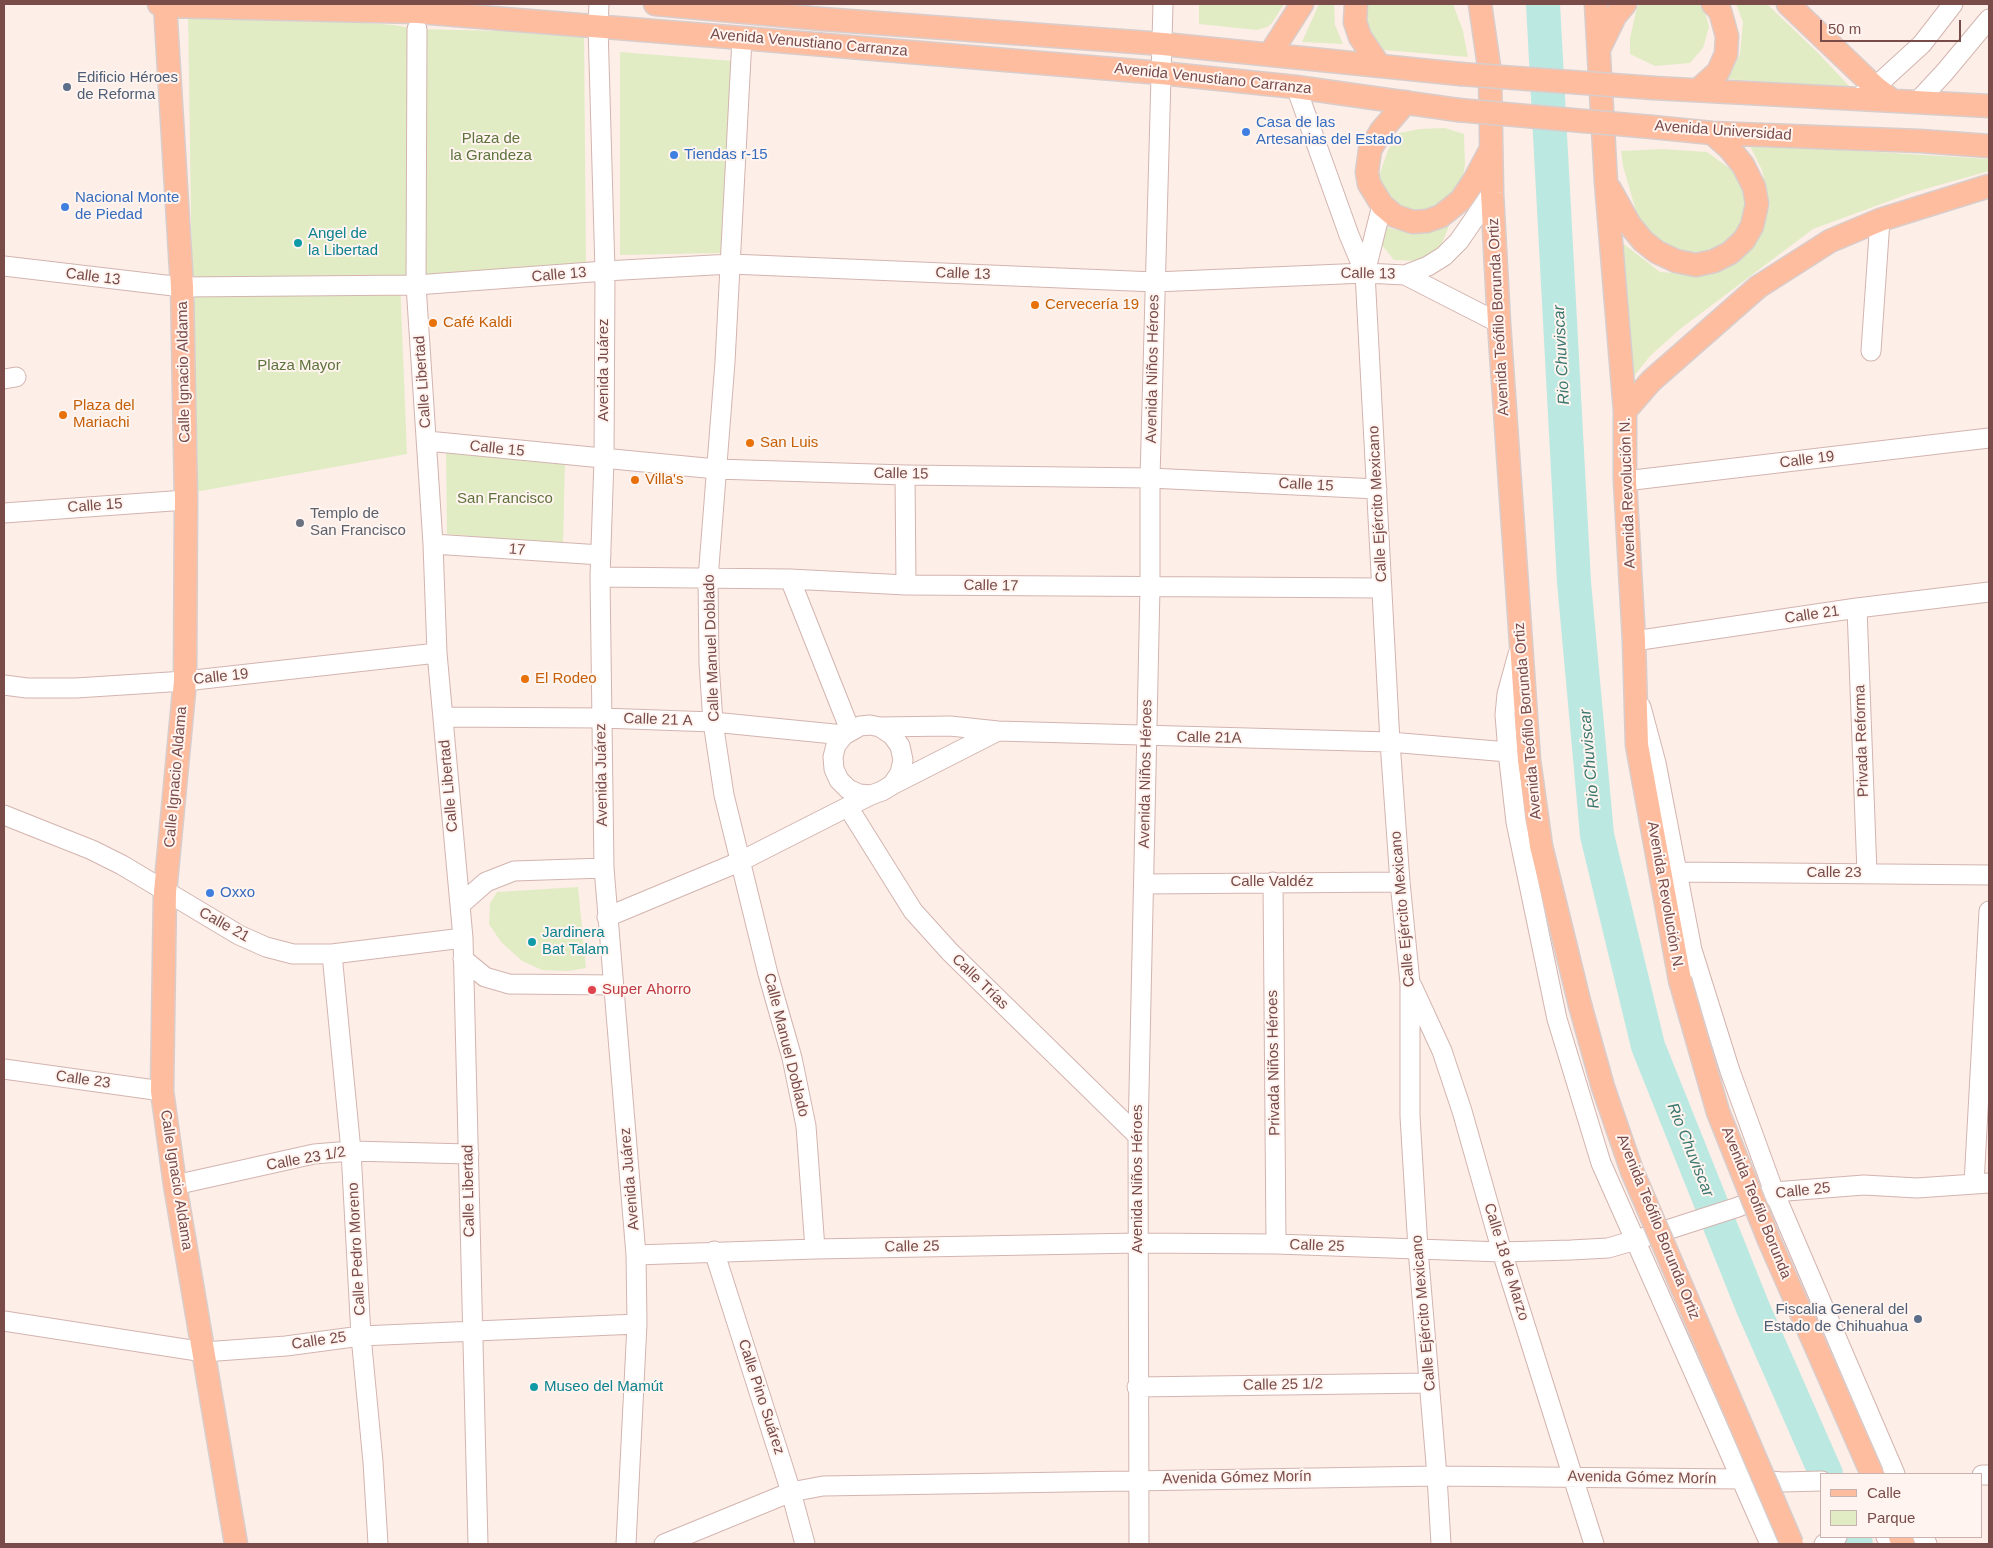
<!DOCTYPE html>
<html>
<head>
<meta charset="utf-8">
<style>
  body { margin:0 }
  #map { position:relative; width:1993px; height:1548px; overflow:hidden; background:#fdeee8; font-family:Arial,sans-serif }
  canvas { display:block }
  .frame { position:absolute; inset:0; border:5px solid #794c4a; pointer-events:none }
  .legend { position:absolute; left:1820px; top:1473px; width:162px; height:65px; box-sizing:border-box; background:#fff4ef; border:1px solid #c9b1ad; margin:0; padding:6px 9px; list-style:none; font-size:15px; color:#794c4a }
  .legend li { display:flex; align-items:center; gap:10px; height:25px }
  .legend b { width:25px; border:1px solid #c9b1ad }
  .scale { position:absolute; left:1820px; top:20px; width:141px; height:22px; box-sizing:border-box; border:2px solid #794c4a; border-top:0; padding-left:6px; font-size:15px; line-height:18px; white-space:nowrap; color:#794c4a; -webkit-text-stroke:4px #fff4ef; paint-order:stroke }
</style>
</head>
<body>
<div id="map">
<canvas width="1993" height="1548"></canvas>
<div class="frame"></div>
<ul class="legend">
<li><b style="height:6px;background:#febd9f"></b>Calle</li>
<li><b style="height:14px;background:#e1ecc5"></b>Parque</li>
</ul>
<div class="scale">50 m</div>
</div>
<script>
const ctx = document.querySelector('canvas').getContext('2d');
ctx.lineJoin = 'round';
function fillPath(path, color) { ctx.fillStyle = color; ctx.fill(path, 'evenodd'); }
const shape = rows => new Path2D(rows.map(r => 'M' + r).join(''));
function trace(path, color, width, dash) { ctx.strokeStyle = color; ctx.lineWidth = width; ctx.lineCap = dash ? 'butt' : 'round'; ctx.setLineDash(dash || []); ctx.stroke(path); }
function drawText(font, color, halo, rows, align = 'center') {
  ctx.font = font + ' Arial,sans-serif'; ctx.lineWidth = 4; ctx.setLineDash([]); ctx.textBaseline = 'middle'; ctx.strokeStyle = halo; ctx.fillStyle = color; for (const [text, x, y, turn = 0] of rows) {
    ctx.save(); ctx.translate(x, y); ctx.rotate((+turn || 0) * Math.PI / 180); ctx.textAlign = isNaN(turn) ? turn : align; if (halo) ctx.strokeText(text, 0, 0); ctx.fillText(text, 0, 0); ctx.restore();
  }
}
fillPath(shape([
  [1199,4,1284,4,1272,23,1267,27,1257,30,1199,24],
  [1319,4,1334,4,1335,25,1343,44,1302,42],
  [1369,4,1453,4,1463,31,1468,57,1383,50,1369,33,1365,18],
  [1640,4,1700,4,1704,8,1709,27,1703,48,1690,63,1655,66,1630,54,1630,38,1637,7],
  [1736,4,1767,4,1818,53,1851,88,1728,79,1740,54,1743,22],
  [188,9,394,25,417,29,584,33,586,262,400,280,407,454,195,492],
  [620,52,733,61,722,253,620,255],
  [1445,128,1464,134,1465,164,1462,184,1446,204,1420,214,1400,209,1387,195,1379,176,1388,150,1399,133,1420,129],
  [1749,144,1989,159,1989,171,1911,193,1813,229,1680,329,1650,356,1634,376,1620,241,1660,272,1689,274,1753,242,1770,206,1762,170],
  [1662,149,1707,152,1736,173,1747,202,1737,235,1712,250,1681,254,1662,245,1638,218,1623,166,1621,151],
  [1384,225,1392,229,1422,234,1449,226,1440,248,1418,261,1394,260,1381,244],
  [446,453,565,463,563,544,447,534],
  [578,887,586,968,568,971,542,970,522,961,501,942,489,924,490,903,497,892]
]), '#e1ecc5');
trace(shape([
  [1543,4,1574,582,1597,835,1648,1046,1753,1308,1826,1474],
  [1853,1537,1856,1544]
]), '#bbe8e1', 34);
const minor = shape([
  [599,4,598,26,605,271,604,459,600,577,604,868,636,1255,637,1324,626,1544],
  [417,29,416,285,433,544,437,653,463,938,478,1544],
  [742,38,725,362,708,579,709,663,713,722,724,795,768,974,792,1058,806,1126,815,1249],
  [1296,87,1349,235,1365,273],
  [1863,94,1875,87,1922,44,1953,4],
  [1916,103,1944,73,1989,19],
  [1382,205,1365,273,1390,742,1400,882,1410,983,1410,1116,1418,1249,1437,1476,1441,1544],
  [4,266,182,287,416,285,605,271,731,264,1155,282,1365,273,1405,275,1499,323],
  [1405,275,1428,266,1444,256,1459,241,1492,193],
  [1871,351,1880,220],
  [4,379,16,377],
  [427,441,716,469,905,475,1150,478,1377,489],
  [905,475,906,585],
  [1625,481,1989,438],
  [4,513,186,500],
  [433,544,601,555],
  [600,577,790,579,906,585,1382,588],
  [790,579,850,730],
  [1857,608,1867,873],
  [1634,641,1857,608,1989,592],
  [1518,654,1507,694,1505,715,1508,752,1516,822,1557,1019,1601,1163,1770,1544],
  [4,685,27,688,76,688,185,681,437,653],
  [1641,707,1656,763,1692,950,1730,1071,1774,1192,1895,1474],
  [443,717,602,718,713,722,844,735],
  [880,727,950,726,998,731,1390,742,1508,752],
  [892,785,998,731],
  [848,807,913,911,950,952,1138,1136],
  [4,815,92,850,122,865,239,935,266,947,293,954,332,954,463,938],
  [1678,872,1989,875],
  [1273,882,1276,1244],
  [1144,884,1400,882],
  [461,904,486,882,514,871,604,868],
  [607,917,739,862,871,795,882,791,892,785,900,773,903,760,900,746,892,735,880,727,870,725,860,726,844,735,836,745,833,757,834,769,839,780,848,789,859,794,871,795],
  [332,954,351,1151,361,1336,373,1462,378,1544],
  [463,959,485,977,509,984,614,985],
  [1412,986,1442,1051,1462,1111,1502,1252,1594,1544],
  [4,1069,162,1091],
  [1974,1184,1989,911],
  [175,1185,314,1154,351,1151,469,1154],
  [714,1251,791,1492,805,1544],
  [636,1255,815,1249,1138,1243,1276,1244,1502,1252,1571,1250,1608,1248,1636,1240,1738,1207,1774,1192,1864,1185,1917,1188,1989,1183],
  [4,1321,204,1352,286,1346,361,1336,637,1324],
  [1137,1387,1429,1383],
  [1982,1475,1989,1475],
  [1886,1537,1902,1544],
  [1923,1537,1927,1544],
  [664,1544,791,1492,823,1486,1437,1476,1741,1479,1783,1482,1822,1481],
  [1139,1544,1138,1136,1150,588,1150,478,1163,4],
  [1824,1544,1837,1537]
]);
const major = shape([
  [159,4,165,6,418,12,742,38,1161,73,1296,87,1458,110],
  [165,4,182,287,186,500,185,681,165,892,162,1091,175,1185,236,1544],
  [655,4,822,19,1163,44,1460,74],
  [1356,4,1355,22,1360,37,1379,65],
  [1480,4,1490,73,1492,193,1499,323,1529,760,1541,846,1580,1005],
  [1596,4,1606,182,1625,411,1625,481,1634,641,1637,745,1680,980],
  [1788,4,1875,87,1893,101],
  [1599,49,1615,16,1625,4],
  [1270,54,1302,4],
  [1654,88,1989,106],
  [1698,90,1718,72,1726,54,1727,36,1720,11,1713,4],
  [1406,102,1381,131,1370,150,1367,172,1369,184,1382,205,1395,216,1413,222,1427,221,1441,216,1461,200,1475,179,1491,149],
  [1652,127,1712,133,1920,141,1989,146],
  [1610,189,1630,225,1643,241,1657,252,1676,261,1696,265,1714,261,1730,253,1744,240,1752,226,1757,204,1754,187,1743,165,1730,149,1712,133],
  [1625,411,1651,381,1758,287,1830,241,1880,220,1989,186],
  [1900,1537,1903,1544]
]);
trace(minor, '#d3b4af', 21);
trace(major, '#d9cdcc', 25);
trace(minor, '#fff', 19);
trace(major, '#febd9f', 22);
const majorBridge = shape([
  [1460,74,1654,88],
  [1458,110,1652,127],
  [1680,980,1718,1112,1769,1240,1872,1474],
  [1580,1005,1603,1087,1632,1171,1792,1544]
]);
trace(majorBridge, '#d9cdcc', 25, []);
trace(majorBridge, '#febd9f', 22);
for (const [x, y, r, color] of [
  [67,87,5,"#5c6f8a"],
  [1246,132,5,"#3f7fe0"],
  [674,155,5,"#3f7fe0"],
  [65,207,5,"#3f7fe0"],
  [298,243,5,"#0f9aa8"],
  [1035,305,5,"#e8710a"],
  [433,323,5,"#e8710a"],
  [63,415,5,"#e8710a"],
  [750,443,5,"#e8710a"],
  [635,480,5,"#e8710a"],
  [300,523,5,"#6b7280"],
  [525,679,5,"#e8710a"],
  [210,893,5,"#3f7fe0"],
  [532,942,5,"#0f9aa8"],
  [592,990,5,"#e0444e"],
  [1918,1319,5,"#5c6f8a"],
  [534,1387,5,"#0f9aa8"]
]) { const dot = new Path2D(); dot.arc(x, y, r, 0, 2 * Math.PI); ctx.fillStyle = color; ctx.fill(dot); trace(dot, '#fff4ef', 2); }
drawText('15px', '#794c4a', '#fff4ef', [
  ["Avenida Venustiano Carranza",809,43,5],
  ["Avenida Venustiano Carranza",1213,79,6],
  ["Avenida Universidad",1723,131,4],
  ["Calle 13",963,274,2],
  ["Calle 13",1368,274,1],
  ["Calle 13",559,275,-5],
  ["Calle 13",93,277,7],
  ["Avenida Teófilo Borunda Ortiz",1499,317,-93],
  ["Avenida Niños Héroes",1153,369,-89],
  ["Avenida Juárez",604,370,-90],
  ["Calle Ignacio Aldama",184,372,-91],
  ["Calle Libertad",423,382,-94],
  ["Calle 15",497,449,6],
  ["Calle 19",1807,460,-7],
  ["Calle 15",901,474,1],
  ["Calle 15",1306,485,3],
  ["Avenida Revolución N.",1628,493,-92],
  ["Calle Ejército Mexicano",1378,504,-93],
  ["Calle 15",95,506,-4],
  ["17",517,550,4],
  ["Calle 17",991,586,1],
  ["Calle 21",1812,615,-8],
  ["Calle Manuel Doblado",712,648,-92],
  ["Calle 19",221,677,-6],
  ["Calle 21 A",658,720,2],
  ["Avenida Teófilo Borunda Ortiz",1528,721,-95],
  ["Calle 21A",1209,738,1],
  ["Privada Reforma",1862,741,-92],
  ["Avenida Niños Héroes",1146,774,-89],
  ["Avenida Juárez",602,775,-91],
  ["Calle Ignacio Aldama",176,777,-85],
  ["Calle Libertad",449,786,-95],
  ["Calle 23",1834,873],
  ["Calle Valdéz",1272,882],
  ["Avenida Revolución N.",1665,896,80],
  ["Calle Ejército Mexicano",1403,909,-95],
  ["Calle 21",224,925,29],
  ["Calle Trías",980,982,44],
  ["Calle Manuel Doblado",786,1045,76],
  ["Privada Niños Héroes",1274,1063,-91],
  ["Calle 23",83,1080,8],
  ["Calle 23 1/2",306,1159,-10],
  ["Avenida Juárez",630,1179,-95],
  ["Avenida Niños Héroes",1138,1179,-90],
  ["Calle Ignacio Aldama",176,1180,81],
  ["Calle Libertad",469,1191,-91],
  ["Calle 25",1803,1191,-6],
  ["Avenida Teofilo Borunda",1756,1203,68],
  ["Avenida Teófilo Borunda Ortiz",1658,1227,68],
  ["Calle 25",1317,1246,2],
  ["Calle 25",912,1247,-1],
  ["Calle Pedro Moreno",357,1249,-93],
  ["Calle 18 de Marzo",1506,1262,73],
  ["Calle Ejército Mexicano",1424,1313,-95],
  ["Calle 25",319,1341,-8],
  ["Calle 25 1/2",1283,1385,-1],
  ["Calle Pino Suárez",761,1397,72],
  ["Avenida Gómez Morín",1237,1478,-1],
  ["Avenida Gómez Morín",1642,1478,1]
]);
drawText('15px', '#4e5e75', '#fff4ef', [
  ["Edificio Héroes",77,78],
  ["de Reforma",77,95],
  ["Fiscalia General del",1908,1310,"right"],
  ["Estado de Chihuahua",1908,1327,"right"]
], 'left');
drawText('15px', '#366cbe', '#fff4ef', [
  ["Casa de las",1256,123],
  ["Artesanias del Estado",1256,140],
  ["Tiendas r-15",684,155],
  ["Nacional Monte",75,198],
  ["de Piedad",75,215],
  ["Oxxo",220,893]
], 'left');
drawText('15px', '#5d733c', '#fff4ef', [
  ["Plaza de",491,139],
  ["la Grandeza",491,156],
  ["Plaza Mayor",299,366],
  ["San Francisco",505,499]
]);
drawText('15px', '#0d838f', '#fff4ef', [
  ["Angel de",308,234],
  ["la Libertad",308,251],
  ["Jardinera",542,933],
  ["Bat Talam",542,950],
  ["Museo del Mamút",544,1387]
], 'left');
drawText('15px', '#c56008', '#fff4ef', [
  ["Cervecería 19",1045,305],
  ["Café Kaldi",443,323],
  ["Plaza del",73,406],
  ["Mariachi",73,423],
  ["San Luis",760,443],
  ["Villa's",645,480],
  ["El Rodeo",535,679]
], 'left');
drawText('15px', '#5b616d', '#fff4ef', [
  ["Templo de",310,514],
  ["San Francisco",310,531]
], 'left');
drawText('15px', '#be3a42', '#fff4ef', [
  ["Super Ahorro",602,990]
], 'left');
drawText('italic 16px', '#3a776f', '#fff4ef', [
  ["Rio Chuviscar",1562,355,-93],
  ["Rio Chuviscar",1590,759,-95],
  ["Rio Chuviscar",1690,1150,68]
]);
</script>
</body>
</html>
